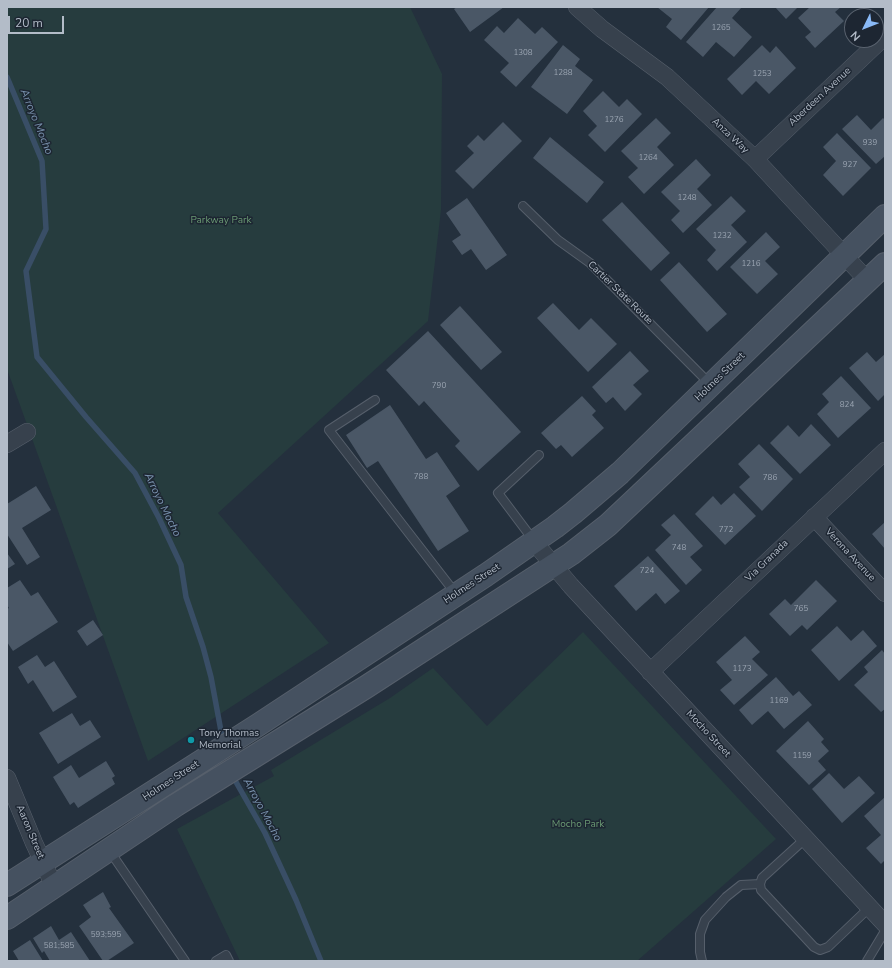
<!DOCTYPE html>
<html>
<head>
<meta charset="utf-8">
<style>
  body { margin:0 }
  #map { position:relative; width:892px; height:968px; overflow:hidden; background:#24303d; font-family:"Nunito Sans",sans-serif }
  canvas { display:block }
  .frame { position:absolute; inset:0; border:8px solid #b3bcc8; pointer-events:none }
  .north { position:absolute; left:844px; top:8px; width:40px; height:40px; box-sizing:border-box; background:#1d2632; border:1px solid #59626e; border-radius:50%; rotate:227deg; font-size:11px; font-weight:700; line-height:16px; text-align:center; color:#b3bcc8 }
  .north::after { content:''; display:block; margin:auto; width:14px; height:18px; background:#89b9f7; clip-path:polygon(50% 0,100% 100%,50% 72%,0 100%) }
  .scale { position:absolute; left:8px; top:16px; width:56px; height:18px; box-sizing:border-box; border:2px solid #b3bcc8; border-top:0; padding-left:5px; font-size:12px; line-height:14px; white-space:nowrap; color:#b3bcc8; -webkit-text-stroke:3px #1d2632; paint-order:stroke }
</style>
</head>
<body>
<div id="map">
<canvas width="892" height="968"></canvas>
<div class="frame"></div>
<div class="north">N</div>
<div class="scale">20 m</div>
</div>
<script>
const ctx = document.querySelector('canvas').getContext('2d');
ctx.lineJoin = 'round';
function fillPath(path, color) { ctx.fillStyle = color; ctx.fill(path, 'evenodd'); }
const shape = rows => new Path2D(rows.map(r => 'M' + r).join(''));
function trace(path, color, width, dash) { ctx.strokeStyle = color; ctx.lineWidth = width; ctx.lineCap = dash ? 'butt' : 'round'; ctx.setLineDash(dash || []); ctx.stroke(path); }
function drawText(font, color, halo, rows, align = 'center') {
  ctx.font = font + ' "Nunito Sans",sans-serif'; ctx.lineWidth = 3; ctx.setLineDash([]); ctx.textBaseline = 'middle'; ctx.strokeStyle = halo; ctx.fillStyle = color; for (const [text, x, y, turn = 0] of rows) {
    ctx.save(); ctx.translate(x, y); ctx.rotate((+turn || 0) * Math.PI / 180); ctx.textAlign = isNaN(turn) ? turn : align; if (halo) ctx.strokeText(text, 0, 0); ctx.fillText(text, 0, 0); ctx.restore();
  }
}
fillPath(shape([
  [7,7,410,7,442,74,441,210,428,321,218,513,329,643,148,761,7,369],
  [583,632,776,839,637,961,240,961,177,829,274,776,271,770,390,698,433,668,487,726]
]), '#263c3e');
trace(shape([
  [7,77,42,161,46,229,26,271,37,357,86,417,135,473,159,518,181,565,186,597,203,647,211,677,223,742],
  [232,775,265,833,296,900,321,961]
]), '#394e66', 5.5);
fillPath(shape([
  [457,7,504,7,470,32,454,9],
  [657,7,709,7,681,40,666,27,672,19],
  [717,7,742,7,732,18,752,37,734,57,716,42,703,57,686,42],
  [775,7,798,7,786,19],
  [810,7,841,7,835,12,844,21,815,48,805,37,811,32,798,18],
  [518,18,535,34,542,27,558,42,516,87,500,72,509,63,484,40,497,26,504,33],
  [563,45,580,59,575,66,593,80,567,114,531,87],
  [762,45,770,53,776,46,796,68,769,94,756,81,742,95,727,79],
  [603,91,619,107,627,99,642,114,605,152,588,135,597,126,583,111],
  [857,115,871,130,883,118,885,120,885,156,876,164,842,129],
  [656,118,671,133,657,147,674,165,644,194,628,177,638,168,621,151],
  [503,122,522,141,473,189,455,171,474,153,467,146,478,135,484,141],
  [837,133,871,168,843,196,823,175,836,161,823,147],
  [550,137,604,182,587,203,533,158],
  [696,159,711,175,697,189,712,205,683,233,671,220,680,211,661,192],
  [731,196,746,211,731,225,747,242,717,271,707,260,716,250,696,229],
  [467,198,507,255,486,270,471,249,462,255,452,241,461,235,446,213],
  [622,202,670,253,651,271,602,220],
  [766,232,780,247,765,261,778,274,757,294,730,267],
  [679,262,727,314,707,332,660,280],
  [553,303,579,330,591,318,617,344,588,372,537,318],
  [460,306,502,352,481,370,440,325],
  [428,331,521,432,478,471,455,446,460,441,424,401,419,406,386,370],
  [630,351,649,371,633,385,642,394,625,411,613,397,606,403,592,387],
  [867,352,876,362,885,354,885,394,878,401,849,368],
  [841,376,871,408,838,438,817,414,829,402,822,394],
  [582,396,596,411,592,415,604,428,572,457,561,445,556,449,541,433],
  [390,405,426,459,437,452,460,486,446,496,469,531,438,551,378,461,367,468,346,435],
  [811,424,831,445,800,474,770,443,788,425,799,437],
  [759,444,793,479,762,511,739,487,750,477,738,464],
  [36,486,51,510,22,528,40,557,27,565,7,534,7,504],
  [734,493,756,516,725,545,695,514,713,496,721,505],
  [674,514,703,546,690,557,702,570,686,585,655,550,671,535,661,525],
  [885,522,885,549,872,534],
  [7,553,15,564,7,569],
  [648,556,680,591,665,604,656,593,636,611,614,586],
  [20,580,31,596,38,592,58,622,13,651,7,642,7,609,9,608,7,605,7,588],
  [816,580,837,601,807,630,802,625,790,636,769,614,785,599,791,605],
  [93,620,103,635,87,646,77,631],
  [837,626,851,641,863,630,877,646,839,681,811,650],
  [745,636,760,652,752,659,768,675,734,705,720,690,732,680,716,662],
  [882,650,885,654,885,709,881,712,854,685,868,672,864,667],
  [37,655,45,667,54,661,77,697,53,712,33,680,28,684,18,667],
  [776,677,793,696,799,691,812,705,784,729,768,711,752,725,739,710],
  [72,713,80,726,90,720,101,737,58,764,39,733],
  [808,721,824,739,821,742,829,751,818,761,826,770,809,785,776,751],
  [106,761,115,776,112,778,115,784,78,808,74,802,70,805,53,777,71,765,79,778],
  [829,773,844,789,859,776,875,793,842,823,812,789],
  [885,797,885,860,881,864,866,848,881,835,864,816],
  [103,892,111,907,109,908,134,943,107,961,103,961,79,926,91,917,83,905],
  [51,926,59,940,71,932,90,961,50,961,44,951,42,953,33,938],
  [30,940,43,961,19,961,13,951]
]), '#4a5766');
const lane = shape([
  [523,206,558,240,590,263,711,385],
  [375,400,329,430,456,594],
  [534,541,498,493,539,455],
  [806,838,762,878,760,884,761,890,814,947,820,950,828,947,870,907],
  [109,850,185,961],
  [216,961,226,955,229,961],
  [702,961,700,952,700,934,705,920,726,897,741,885,760,884],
  [867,961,885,931]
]);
const street = shape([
  [577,7,602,29,667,77,755,159,867,280],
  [755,159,885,36],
  [7,444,27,432],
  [814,517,885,593],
  [534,542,571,586,885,924],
  [650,672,885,451],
  [7,778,34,843,54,886]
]);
const secondary = shape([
  [7,885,258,725,486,575,555,527,573,513,620,473,885,216],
  [7,918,176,805,366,687,571,554,608,525,885,264]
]);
trace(lane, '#565f6b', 10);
trace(street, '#565f6b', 18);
trace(secondary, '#565f6b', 24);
trace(lane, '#37414d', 8);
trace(street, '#37414d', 17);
trace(secondary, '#455160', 22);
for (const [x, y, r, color] of [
  [191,740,4,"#0f9aa8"]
]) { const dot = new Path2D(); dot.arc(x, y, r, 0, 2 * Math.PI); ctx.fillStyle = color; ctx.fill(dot); trace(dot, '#1d2632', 1.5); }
drawText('8px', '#99a3b0', null, [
  ["1265",721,28],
  ["1308",523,53],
  ["1288",563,73],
  ["1253",762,74],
  ["1276",614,120],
  ["939",870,143],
  ["1264",648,158],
  ["927",850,165],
  ["1248",687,198],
  ["1232",722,236],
  ["1216",751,264],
  ["790",439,386],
  ["824",847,405],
  ["788",421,477],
  ["786",770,478],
  ["772",726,530],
  ["748",679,548],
  ["724",647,571],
  ["765",801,609],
  ["1173",742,669],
  ["1169",779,701],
  ["1159",802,756],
  ["593;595",106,935],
  ["581;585",59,946]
]);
drawText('10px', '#b3bcc8', '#1d2632', [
  ["Aberdeen Avenue",820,97,-43],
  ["Anza Way",730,136,43],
  ["Cartier State Route",620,293,44],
  ["Holmes Street",720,377,-44],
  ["Verona Avenue",850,555,47],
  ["Via Granada",767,561,-44],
  ["Holmes Street",472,584,-33],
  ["Mocho Street",708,734,47],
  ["Holmes Street",171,781,-33],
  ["Aaron Street",30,832,67]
]);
drawText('10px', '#6a9973', '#1d2632', [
  ["Parkway Park",221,221],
  ["Mocho Park",578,825]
]);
drawText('10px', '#b3bcc8', '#1d2632', [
  ["Tony Thomas",199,734],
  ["Memorial",199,746]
], 'left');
drawText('italic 11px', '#7b94b0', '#1d2632', [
  ["Arroyo Mocho",36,122,68],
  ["Arroyo Mocho",162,505,64],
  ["Arroyo Mocho",262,810,62]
]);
</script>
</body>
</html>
